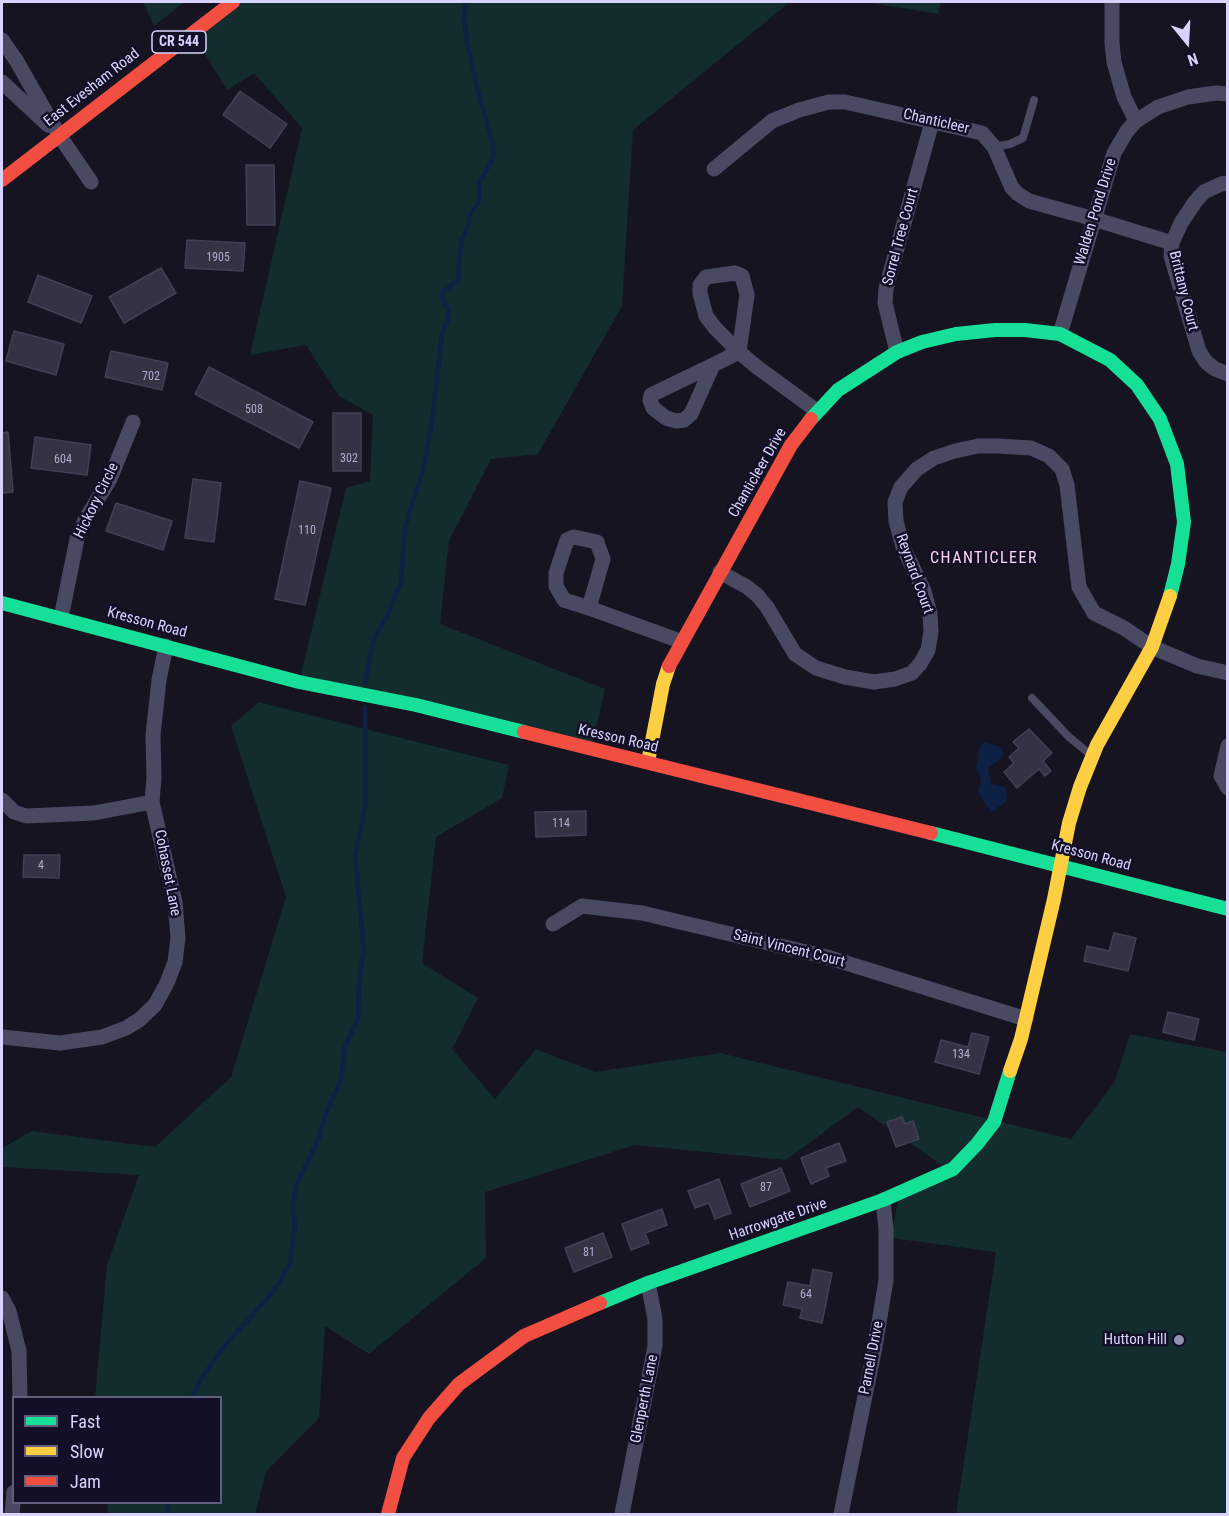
<!DOCTYPE html>
<html>
<head>
<meta charset="utf-8">
<style>
  body { margin:0 }
  #map { position:relative; width:1229px; height:1516px; overflow:hidden; background:#161421; font-family:"Roboto Condensed",sans-serif }
  canvas { display:block }
  .frame { position:absolute; inset:0; border:3px solid #d9d4ff; pointer-events:none }
  .legend { position:absolute; left:12px; top:1396px; width:210px; height:108px; box-sizing:border-box; background:#130f26; border:2px solid #625e7d; margin:0; padding:8px 10px; list-style:none; font-size:18px; color:#d9d4ff }
  .legend li { display:flex; align-items:center; gap:12px; height:30px }
  .legend b { width:30px; border:2px solid #625e7d }
  .north { position:absolute; left:1157px; top:12px; width:60px; height:60px; -webkit-text-stroke:4px #130f26; paint-order:stroke; rotate:162deg; font-size:16px; font-weight:700; line-height:24px; text-align:center; color:#d9d4ff }
  .north::after { content:''; display:block; margin:auto; width:21px; height:27px; background:#d9d4ff; clip-path:polygon(50% 0,100% 100%,50% 72%,0 100%) }
</style>
</head>
<body>
<div id="map">
<canvas width="1229" height="1516"></canvas>
<div class="frame"></div>
<ul class="legend">
<li><b style="height:8px;background:#16e098"></b>Fast</li>
<li><b style="height:8px;background:#ffcf43"></b>Slow</li>
<li><b style="height:8px;background:#f24e42"></b>Jam</li>
</ul>
<div class="north">N</div>
</div>
<script>
const ctx = document.querySelector('canvas').getContext('2d');
ctx.lineJoin = 'round';
function fillPath(path, color) { ctx.fillStyle = color; ctx.fill(path, 'evenodd'); }
const shape = rows => new Path2D(rows.map(r => 'M' + r).join(''));
function trace(path, color, width, dash) { ctx.strokeStyle = color; ctx.lineWidth = width; ctx.lineCap = dash ? 'butt' : 'round'; ctx.setLineDash(dash || []); ctx.stroke(path); }
function drawText(font, color, halo, rows, align = 'center') {
  ctx.font = font + ' "Roboto Condensed",sans-serif'; ctx.lineWidth = 5; ctx.setLineDash([]); ctx.textBaseline = 'middle'; ctx.strokeStyle = halo; ctx.fillStyle = color; for (const [text, x, y, turn = 0] of rows) {
    ctx.save(); ctx.translate(x, y); ctx.rotate((+turn || 0) * Math.PI / 180); ctx.textAlign = isNaN(turn) ? turn : align; if (halo) ctx.strokeText(text, 0, 0); ctx.fillText(text, 0, 0); ctx.restore();
  }
}
fillPath(shape([
  [143,2,184,2,154,26],
  [232,2,790,2,633,130,622,306,538,454,491,459,449,541,440,624,605,689,591,750,299,682,346,488,370,481,373,415,339,396,306,345,250,355,302,128,254,73,227,90,192,33],
  [865,2,941,2,938,14],
  [259,702,509,765,502,798,436,837,422,963,478,998,452,1049,495,1099,536,1049,595,1072,720,1053,1071,1139,1114,1083,1130,1034,1227,1052,1227,1514,956,1514,996,1252,891,1238,899,1195,950,1171,858,1107,786,1160,635,1145,485,1192,486,1258,369,1354,325,1326,319,1418,266,1472,255,1514,108,1514,107,1503,220,1502,220,1398,95,1397,107,1265,139,1175,2,1167,2,1148,32,1131,155,1147,231,1077,286,897,231,726]
]), '#132c2d');
fillPath(shape([
  [985,742,1000,747,1003,752,1002,758,988,768,991,784,1005,787,1007,793,1006,802,991,812,978,792,981,781,976,767,980,747]
]), '#0d2144');
trace(shape([
  [365,683,373,641,388,614,401,582,405,528,423,469,432,422,442,334,448,319,448,310,442,296,443,292,458,280,461,242,469,223,470,215,479,201,479,183,492,160,494,148,477,88,467,42,464,18,466,2],
  [192,1398,200,1380,225,1345,268,1298,280,1282,290,1262,295,1226,293,1206,296,1186,318,1140,327,1111,341,1079,345,1046,358,1019,359,982,364,950,355,856,365,807,365,707],
  [167,1514,169,1502]
]), '#0d2144', 4.5);
const building = shape([
  [240,91,287,124,270,148,223,115,240,91],
  [246,165,274,165,275,225,247,225,246,165],
  [187,240,245,243,243,271,185,268,187,240],
  [161,268,176,293,124,323,109,297,161,268],
  [38,275,92,296,81,323,28,302,38,275],
  [14,331,64,344,56,375,6,361,14,331],
  [111,351,168,363,162,390,105,377,111,351],
  [209,367,313,422,299,448,195,394,209,367],
  [333,413,361,413,361,471,333,471,333,413],
  [8,432,13,492,2,493,2,433,8,432],
  [35,437,91,445,87,475,31,468,35,437],
  [193,479,221,483,214,542,185,538,193,479],
  [300,481,331,488,305,605,275,599,300,481],
  [116,503,172,521,163,550,106,531,116,503],
  [1029,729,1052,753,1043,761,1051,771,1045,776,1039,769,1017,788,1004,772,1014,763,1009,757,1019,748,1013,742,1029,729],
  [586,811,586,835,536,837,535,812,586,811],
  [24,855,60,855,59,878,23,877,24,855],
  [1114,933,1136,938,1128,971,1084,961,1087,946,1109,951,1114,933],
  [1168,1012,1199,1019,1194,1040,1163,1032,1168,1012],
  [972,1033,989,1037,979,1074,935,1062,941,1040,968,1047,972,1033],
  [902,1117,905,1124,913,1121,919,1139,896,1147,887,1122,902,1117],
  [839,1143,846,1161,826,1168,829,1176,811,1184,801,1158,839,1143],
  [781,1168,790,1191,750,1207,741,1184,781,1168],
  [719,1179,731,1213,715,1219,709,1203,695,1208,688,1191,719,1179],
  [662,1209,667,1225,645,1233,649,1243,631,1250,622,1224,662,1209],
  [603,1233,612,1257,574,1272,565,1248,603,1233],
  [813,1269,832,1273,822,1323,800,1318,802,1309,783,1305,788,1282,810,1286,813,1269]
]);
fillPath(building, '#343243');
trace(building, '#433f54', 1.5);
trace(shape([
  [994,147,1010,144,1023,138,1034,100],
  [1032,698,1069,737,1091,755]
]), '#4a4962', 8);
trace(shape([
  [1112,2,1112,43,1114,62,1124,97,1136,121],
  [2,40,16,60,59,135,91,182],
  [2,82,48,125],
  [714,169,772,121,799,110,829,102,845,102,982,133,994,147,1012,188,1018,194,1029,201,1094,219,1172,243],
  [1228,183,1221,184,1204,192,1195,202,1181,223,1172,243,1171,256,1199,351,1206,362,1215,369,1228,374],
  [735,273,742,276,747,295,739,352,715,328,706,316,700,293,700,285,706,277,735,273],
  [1060,334,1114,153,1127,131,1136,121,1158,107,1188,97,1216,93,1228,94],
  [897,352,885,303,886,288,932,122],
  [713,365,691,414,684,420,676,421,666,418,653,408,650,400,651,395,713,365],
  [713,365,739,352,757,367,817,411],
  [574,537,597,542,603,559,589,608,564,600,556,586,556,573,567,540,574,537],
  [720,572,747,587,757,595,767,607,795,654,816,668,845,677,874,682,895,679,912,673,920,664,928,650,931,632,930,614,924,591,903,547,896,521,895,502,901,487,917,469,934,458,955,451,978,446,998,446,1031,448,1049,456,1062,469,1067,485,1079,587,1094,613,1124,628,1152,647,1197,666,1228,673],
  [589,608,680,641],
  [61,618,77,539,85,520,110,479,133,422],
  [1228,746,1221,776,1228,788],
  [2,800,14,812,26,816,94,813,152,802],
  [553,924,582,906,642,913,827,957,1026,1019],
  [2,1037,60,1043,102,1037,126,1028,139,1020,155,1005,167,983,175,962,178,938,175,902,152,802,154,778,153,735,159,680,166,646],
  [2,1298,9,1311,19,1351,20,1398],
  [12,1514,14,1492],
  [622,1514,655,1346,655,1319,648,1283],
  [841,1514,875,1347,886,1280,886,1229,883,1200]
]), '#4a4962', 15);
trace(shape([
  [811,419,838,390,897,352,922,342,956,334,995,330,1025,330,1060,334,1110,360,1137,385,1160,419,1177,464,1184,522,1178,564,1170,596],
  [2,603,299,682,416,705,524,732],
  [931,833,1228,909],
  [600,1303,648,1283,883,1200,953,1169,977,1144,994,1122,1010,1071]
]), '#16e098', 14);
trace(shape([
  [648,762,663,684,669,666],
  [1010,1071,1021,1039,1054,899,1069,823,1080,787,1097,745,1152,647,1170,596]
]), '#ffcf43', 14);
trace(shape([
  [2,180,233,2],
  [669,666,791,445,811,419],
  [524,732,931,833],
  [388,1514,403,1458,429,1418,459,1384,524,1336,600,1303]
]), '#f24e42', 14);
for (const [x, y, r, color] of [
  [1179,1340,6,"#9591b1"]
]) { const dot = new Path2D(); dot.arc(x, y, r, 0, 2 * Math.PI); ctx.fillStyle = color; ctx.fill(dot); trace(dot, '#130f26', 2); }
drawText('12px', '#b0acd0', null, [
  ["1905",218,258],
  ["702",151,377],
  ["508",254,410],
  ["302",349,459],
  ["604",63,460],
  ["110",307,531],
  ["114",561,824],
  ["4",41,866],
  ["134",961,1055],
  ["87",766,1188],
  ["81",589,1253],
  ["64",806,1295]
]);
for (const [x, y, w] of [
  [179,42,54]
]) { const box = new Path2D(); box.roundRect(x - w / 2, y - 11, w, 22, 4.5); ctx.fillStyle = '#130f26'; ctx.fill(box); trace(box, '#d9d4ff', 1.5); }
drawText('bold 14px', '#d9d4ff', null, [
  ["CR 544",179,42]
]);
drawText('15px', '#d9d4ff', '#130f26', [
  ["East Evesham Road",92,88,-38],
  ["Chanticleer",936,122,13],
  ["Walden Pond Drive",1096,212,-73],
  ["Sorrel Tree Court",901,237,-75],
  ["Brittany Court",1183,291,76],
  ["Chanticleer Drive",758,473,-60],
  ["Hickory Circle",97,501,-64],
  ["Reynard Court",914,574,70],
  ["Kresson Road",147,623,15],
  ["Kresson Road",618,739,13],
  ["Kresson Road",1091,856,15],
  ["Cohasset Lane",167,873,79],
  ["Saint Vincent Court",789,949,14],
  ["Harrowgate Drive",778,1220,-19],
  ["Parnell Drive",872,1358,-79],
  ["Glenperth Lane",645,1399,-79]
]);
drawText('15px', '#d9d4ff', '#130f26', [
  ["Hutton Hill",1167,1340]
], 'right');
ctx.letterSpacing = '1.5px';
drawText('16px', '#ffd6f0', '#130f26', [
  ["CHANTICLEER",984,559]
]);
ctx.letterSpacing = '0px';
</script>
</body>
</html>
